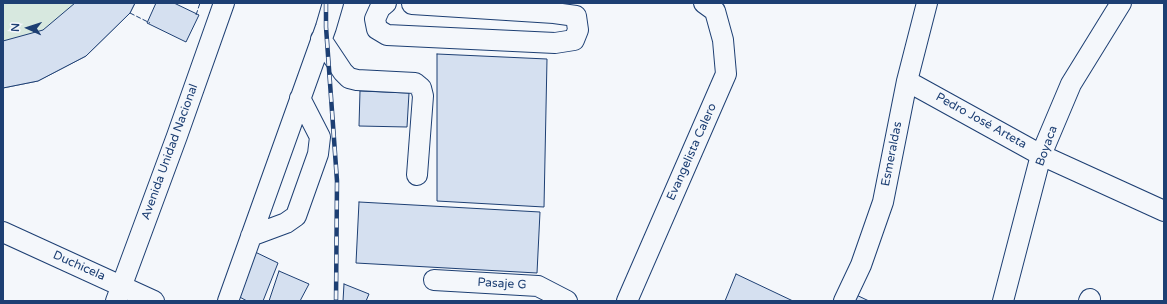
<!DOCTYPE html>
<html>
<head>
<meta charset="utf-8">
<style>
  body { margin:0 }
  #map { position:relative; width:1167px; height:304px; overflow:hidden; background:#f4f7fb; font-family:"Varela Round",sans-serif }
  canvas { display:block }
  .frame { position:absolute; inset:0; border:4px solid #1d3f73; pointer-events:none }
  .north { position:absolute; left:8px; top:8px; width:40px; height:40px; -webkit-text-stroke:3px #f4f7fb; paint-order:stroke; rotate:273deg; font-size:11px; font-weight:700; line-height:16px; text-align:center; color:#1d3f73 }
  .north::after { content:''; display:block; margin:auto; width:14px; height:18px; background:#1d3f73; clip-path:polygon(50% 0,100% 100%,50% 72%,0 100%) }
</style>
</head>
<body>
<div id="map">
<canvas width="1167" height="304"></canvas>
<div class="frame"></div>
<div class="north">N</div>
</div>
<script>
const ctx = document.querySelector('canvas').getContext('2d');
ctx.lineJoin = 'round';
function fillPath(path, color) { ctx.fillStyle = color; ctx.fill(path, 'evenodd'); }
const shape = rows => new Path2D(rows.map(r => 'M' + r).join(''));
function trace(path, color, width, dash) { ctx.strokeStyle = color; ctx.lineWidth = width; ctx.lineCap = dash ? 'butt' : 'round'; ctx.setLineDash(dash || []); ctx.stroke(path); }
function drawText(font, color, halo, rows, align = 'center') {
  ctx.font = font + ' "Varela Round",sans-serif'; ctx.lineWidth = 3; ctx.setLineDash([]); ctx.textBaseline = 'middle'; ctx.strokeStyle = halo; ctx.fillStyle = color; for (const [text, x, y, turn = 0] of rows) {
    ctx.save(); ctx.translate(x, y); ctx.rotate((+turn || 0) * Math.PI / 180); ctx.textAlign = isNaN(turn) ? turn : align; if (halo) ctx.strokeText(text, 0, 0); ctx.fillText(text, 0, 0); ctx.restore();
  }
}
const green = shape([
  [3,3,135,3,130,13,86,56,38,81,3,88,3,3]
]);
fillPath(green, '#d7e8df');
trace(green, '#687fa3', 1);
const building = shape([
  [75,3,135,3,130,13,86,56,38,81,3,88,3,41,43,30,75,3],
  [156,3,174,3,199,15,186,42,147,23,156,3],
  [437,54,547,59,544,207,437,201,437,54],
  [360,91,409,93,407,127,359,126,360,91],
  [359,202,540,212,537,273,356,263,359,202],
  [251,250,278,263,263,301,247,301,236,295,251,250],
  [279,271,309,284,300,301,269,301,279,271],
  [736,274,793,301,725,301,736,274],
  [344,284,369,294,366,301,343,301,344,284],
  [850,292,869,301,845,301,850,292]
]);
fillPath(building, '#d5e0f0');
trace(building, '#1d3f73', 1);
const minor = shape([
  [386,3,380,8,375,19,377,29,387,35,555,43,574,40,578,30,576,16,554,13,412,4],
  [321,39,343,72,349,78,357,80,415,83,421,88,423,96,417,175],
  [907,81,1041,155,1164,211],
  [3,232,154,301],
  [251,236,286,223,296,216,318,154,320,137,300,98],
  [434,280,538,286,567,301],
  [116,301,177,136,224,3],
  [228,301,326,27,333,3],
  [627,301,726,74,723,40,715,11,704,3],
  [844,301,861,265,883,202,907,81,927,3],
  [1003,301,1041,155,1071,84,1121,3],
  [1089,301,1090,299]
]);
trace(minor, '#1d3f73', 22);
trace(minor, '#f4f7fb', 20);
const rail = shape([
  [326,3,326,27,337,181,336,301]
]);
trace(rail, '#1d3f73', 4.5);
trace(rail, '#f4f7fb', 3, [9]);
trace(shape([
  [130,13,150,23],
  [196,15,200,3]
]), '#1d3f73', 1, [5, 2]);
drawText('12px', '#1d3f73', '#f4f7fb', [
  ["Pedro José Arteta",981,121,29],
  ["Boyaca",1047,146,-70],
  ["Avenida Unidad Nacional",170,152,-70],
  ["Evangelista Calero",692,152,-66],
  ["Esmeraldas",892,154,-79],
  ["Duchicela",79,266,24],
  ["Pasaje G",502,284,3]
]);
</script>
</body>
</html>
